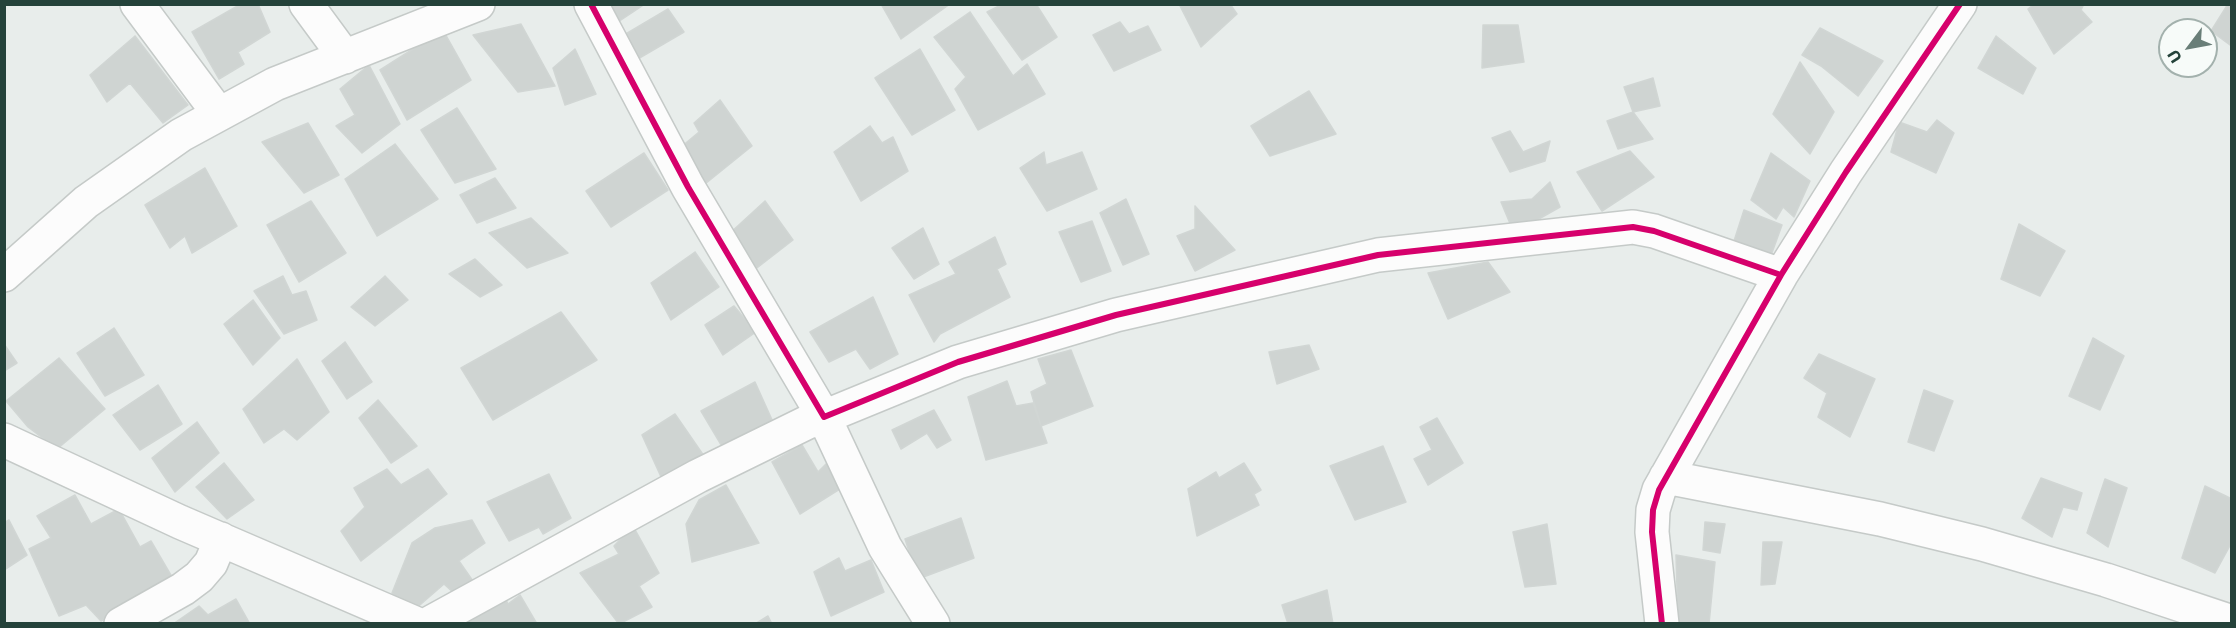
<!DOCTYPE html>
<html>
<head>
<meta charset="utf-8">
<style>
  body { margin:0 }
  #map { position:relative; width:2236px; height:628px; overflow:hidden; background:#e8edeb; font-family:Commissioner,sans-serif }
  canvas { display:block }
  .frame { position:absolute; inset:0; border:6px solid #24423a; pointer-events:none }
  .north { position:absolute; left:2158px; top:18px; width:60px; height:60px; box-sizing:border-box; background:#f7fbf9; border:2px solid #a3b1ad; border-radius:50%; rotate:238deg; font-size:16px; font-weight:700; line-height:24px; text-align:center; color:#24423a }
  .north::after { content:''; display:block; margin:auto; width:21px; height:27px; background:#697e78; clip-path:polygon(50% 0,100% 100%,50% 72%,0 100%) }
</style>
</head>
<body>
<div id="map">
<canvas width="2236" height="628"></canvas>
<div class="frame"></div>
<div class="north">U</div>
</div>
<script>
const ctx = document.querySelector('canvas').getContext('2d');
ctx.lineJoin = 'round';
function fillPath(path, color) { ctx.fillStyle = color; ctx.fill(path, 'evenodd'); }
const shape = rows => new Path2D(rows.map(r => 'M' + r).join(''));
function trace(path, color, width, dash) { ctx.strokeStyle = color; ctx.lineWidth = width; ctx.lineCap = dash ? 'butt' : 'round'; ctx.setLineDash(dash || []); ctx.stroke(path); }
const building = shape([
  [241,4,258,4,270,32,238,52,244,64,219,79,192,32,241,4],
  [607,4,645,4,618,22,607,4],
  [881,4,950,4,901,39,881,4],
  [1003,4,1036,4,1057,37,1022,60,987,12,1003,4],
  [1179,4,1230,4,1237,14,1201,47,1179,4],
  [2034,4,2084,4,2081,10,2092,22,2054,54,2028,9,2034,4],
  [2228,4,2232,5,2230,45,2211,31,2228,4],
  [668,9,684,32,636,60,619,38,668,9],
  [970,12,1013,76,1027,64,1045,94,978,130,955,89,966,77,934,37,970,12],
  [1120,22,1129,34,1148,26,1161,50,1114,71,1093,35,1120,22],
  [521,24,555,86,518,92,473,35,521,24],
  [1483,25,1518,25,1524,62,1482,68,1483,25],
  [1820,28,1883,61,1858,96,1821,66,1802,55,1820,28],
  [443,30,471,80,407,120,380,70,443,30],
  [135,36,188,105,163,123,130,83,107,102,90,75,135,36],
  [1996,36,2036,68,2023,94,1978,68,1996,36],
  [575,49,596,94,565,105,553,68,575,49],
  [920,49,955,110,912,135,875,78,920,49],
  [1800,62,1834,112,1810,154,1773,114,1800,62],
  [369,65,400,124,362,153,336,126,355,115,340,89,369,65],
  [1653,78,1660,106,1633,112,1624,87,1653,78],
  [1309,91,1336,134,1270,156,1251,126,1309,91],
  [720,100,752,146,705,184,681,147,699,132,694,123,720,100],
  [457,108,496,169,455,183,421,130,457,108],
  [1633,112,1653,139,1618,149,1607,121,1633,112],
  [1937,120,1954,133,1936,173,1891,152,1899,122,1927,132,1937,120],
  [308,123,339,175,304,193,262,142,308,123],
  [870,126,882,143,893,137,908,171,861,201,834,152,870,126],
  [1510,131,1523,152,1550,141,1545,161,1510,172,1492,138,1510,131],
  [395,144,438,199,377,236,345,179,395,144],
  [1630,151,1654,177,1602,211,1577,172,1630,151],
  [1044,152,1046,165,1082,152,1097,189,1047,211,1020,168,1044,152],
  [644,153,668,190,611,227,586,191,644,153],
  [1771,153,1810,181,1794,217,1783,207,1776,219,1751,200,1771,153],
  [205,168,237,226,192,253,185,236,170,248,145,205,205,168],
  [495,178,516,208,477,223,460,195,495,178],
  [1550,182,1560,207,1514,233,1501,202,1532,199,1550,182],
  [1126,199,1149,254,1123,265,1100,213,1126,199],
  [311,201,346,253,299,282,267,225,311,201],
  [765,201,793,240,753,271,729,234,765,201],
  [1195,206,1235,250,1195,271,1177,236,1195,229,1195,206],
  [1744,210,1782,225,1769,261,1734,241,1744,210],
  [531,218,568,253,527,268,489,233,531,218],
  [1092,221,1111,271,1081,282,1059,232,1092,221],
  [2019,224,2065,251,2040,296,2001,279,2019,224],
  [923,228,939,264,914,279,892,248,923,228],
  [995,237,1006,264,997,269,1010,297,940,334,934,342,909,295,956,274,949,262,995,237],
  [695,252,719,287,671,320,651,283,695,252],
  [475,259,502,285,480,297,449,274,475,259],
  [1488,262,1510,292,1448,319,1428,273,1488,262],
  [283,276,292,295,306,291,317,320,284,334,254,291,283,276],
  [385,276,408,300,375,326,351,307,385,276],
  [873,297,898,354,870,369,856,349,829,362,810,332,873,297],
  [253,300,280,338,253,365,224,324,253,300],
  [734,306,756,332,723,355,705,325,734,306],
  [561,312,597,360,493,420,461,368,561,312],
  [114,328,144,375,105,396,77,353,114,328],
  [2093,338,2124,356,2100,410,2069,396,2093,338],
  [345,342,372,382,347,399,322,361,345,342],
  [4,344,17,363,4,371,4,344],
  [1309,345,1319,369,1277,384,1269,352,1309,345],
  [1071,350,1093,406,1041,426,1031,392,1047,384,1038,359,1071,350],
  [1819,354,1875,379,1850,437,1818,417,1827,393,1804,378,1819,354],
  [59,358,105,409,57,449,28,427,6,401,59,358],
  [297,359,329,412,297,440,284,429,264,443,243,409,297,359],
  [1007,381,1016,406,1033,403,1047,443,986,460,968,397,1007,381],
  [755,382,773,422,723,448,701,411,755,382],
  [158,385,182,424,140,450,113,415,158,385],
  [1924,390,1953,401,1934,451,1908,442,1924,390],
  [378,400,417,446,391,463,359,418,378,400],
  [934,410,951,440,937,448,927,433,901,449,892,430,934,410],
  [675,414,704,456,662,479,642,435,675,414],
  [1437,418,1463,463,1428,485,1414,459,1432,450,1420,427,1437,418],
  [197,422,219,453,175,492,152,458,197,422],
  [802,445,818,472,827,463,843,487,800,514,772,462,802,445],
  [1383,446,1406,502,1355,520,1330,466,1383,446],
  [224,463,254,500,227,519,196,487,224,463],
  [1244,463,1261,490,1254,494,1259,505,1197,536,1188,489,1216,472,1219,478,1244,463],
  [387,469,401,485,428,469,447,494,361,561,341,531,365,507,354,488,387,469],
  [549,474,571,518,543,534,539,527,509,541,487,502,549,474],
  [2041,478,2082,493,2077,510,2063,507,2052,537,2022,518,2041,478],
  [2105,479,2127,488,2108,547,2087,533,2105,479],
  [726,485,759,543,692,562,686,524,699,500,726,485],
  [2205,486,2232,499,2232,542,2215,573,2182,558,2205,486],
  [75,495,91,524,119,509,140,547,151,541,172,577,101,621,86,605,59,616,29,549,51,538,37,516,75,495],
  [961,518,974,558,918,579,905,539,961,518],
  [9,520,27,555,4,570,4,523,9,520],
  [472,520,485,543,459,561,475,584,456,595,444,584,413,611,392,593,412,543,435,528,472,520],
  [1705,522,1725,524,1720,553,1703,550,1705,522],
  [1547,524,1556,584,1525,587,1513,532,1547,524],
  [633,526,659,573,639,586,652,607,619,624,580,573,619,554,614,546,633,526],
  [1763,542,1782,542,1775,584,1761,585,1763,542],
  [1676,555,1715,562,1709,624,1678,624,1676,555],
  [839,558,845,571,871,560,884,592,831,616,814,572,839,558],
  [1327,590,1333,624,1288,624,1282,605,1327,590],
  [503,593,508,604,520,595,537,624,452,624,503,593],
  [236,599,250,624,173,624,199,606,208,615,236,599],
  [768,616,772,624,755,624,768,616]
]);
fillPath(building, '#cfd4d2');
trace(building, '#d1d6d4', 1.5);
const minor = shape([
  [137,4,219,114],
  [306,4,345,57],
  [591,4,688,187,824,417,958,362,1116,315,1378,255,1633,227,1654,231,1781,275],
  [4,275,86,202,181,135,275,84,478,4],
  [4,440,180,522,417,624],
  [1666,477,1880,519,1982,544,2106,580,2232,622],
  [121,624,183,589,199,577,211,563,221,539],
  [428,624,698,476,808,422,824,417,885,547,933,624],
  [1662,624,1652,532,1653,510,1659,490,1781,275,1846,172,1960,4]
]);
trace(minor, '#c5cac8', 36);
trace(minor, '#fcfcfc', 33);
trace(shape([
  [591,4,688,187,824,417,958,362,1116,315,1378,255,1633,227,1654,231,1781,275],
  [1662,624,1652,532,1653,510,1659,490,1781,275,1846,172,1960,4]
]), '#d6006c', 6);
</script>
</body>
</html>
